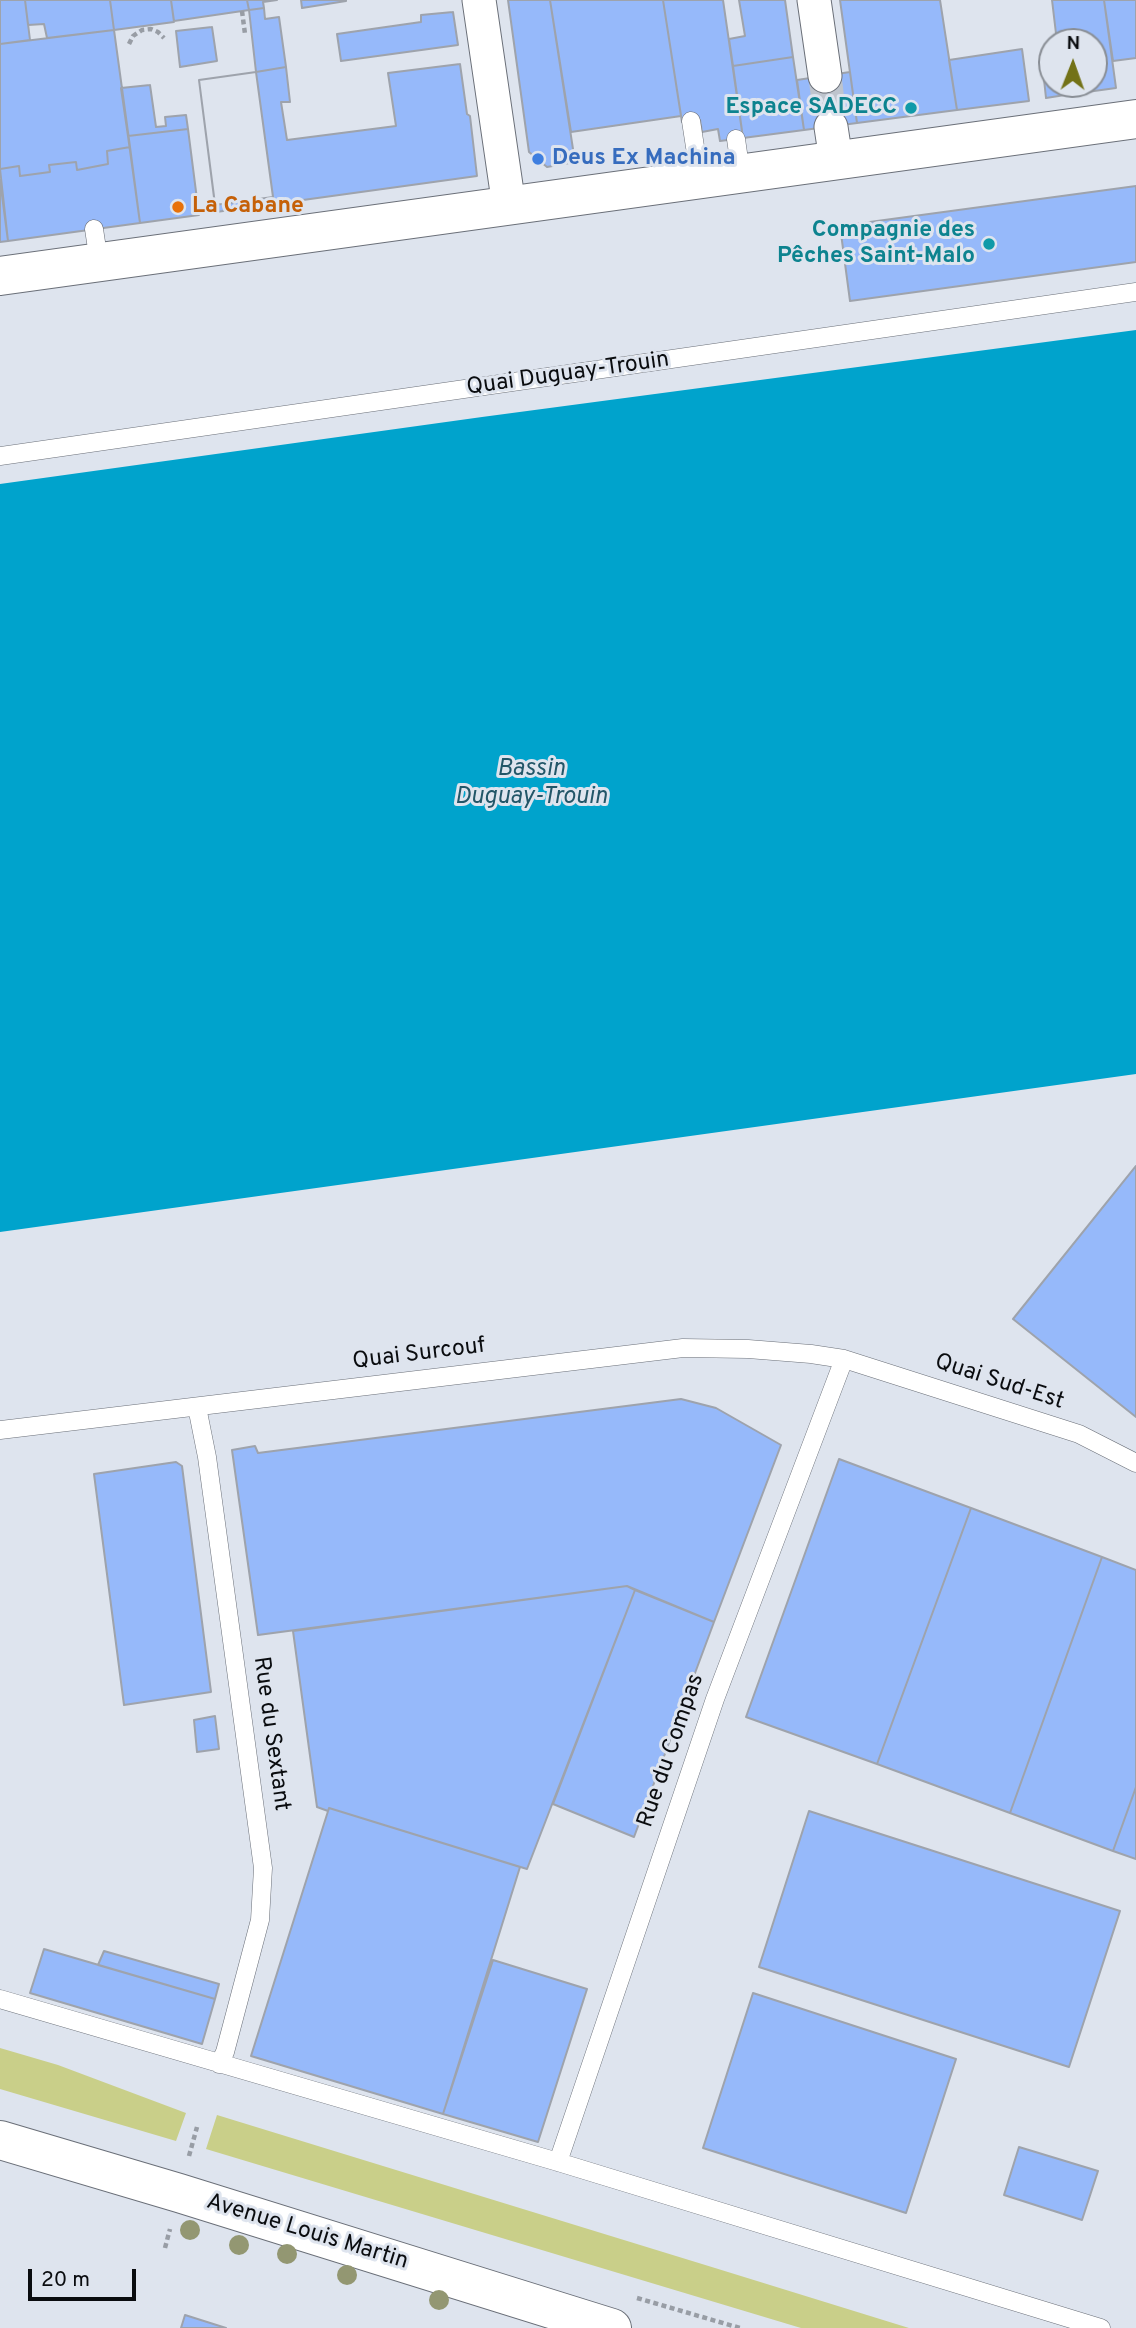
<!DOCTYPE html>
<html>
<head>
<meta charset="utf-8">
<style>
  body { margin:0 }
  #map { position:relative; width:1136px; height:2328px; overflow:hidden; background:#dee4ee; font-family:Overpass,sans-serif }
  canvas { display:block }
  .north { position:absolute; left:1038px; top:28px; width:70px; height:70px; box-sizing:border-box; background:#dee4ee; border:2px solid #898e95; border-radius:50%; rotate:1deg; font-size:19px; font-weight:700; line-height:28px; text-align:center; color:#0a0c0f }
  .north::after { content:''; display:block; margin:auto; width:24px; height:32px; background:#737217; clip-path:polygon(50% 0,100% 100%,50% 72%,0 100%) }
  .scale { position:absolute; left:28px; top:2269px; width:108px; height:32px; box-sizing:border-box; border:4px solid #0a0c0f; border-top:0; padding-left:9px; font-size:21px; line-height:24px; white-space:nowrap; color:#0a0c0f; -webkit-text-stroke:5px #dee4ee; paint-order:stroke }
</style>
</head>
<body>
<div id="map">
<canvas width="1136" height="2328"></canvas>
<div class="north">N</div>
<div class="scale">20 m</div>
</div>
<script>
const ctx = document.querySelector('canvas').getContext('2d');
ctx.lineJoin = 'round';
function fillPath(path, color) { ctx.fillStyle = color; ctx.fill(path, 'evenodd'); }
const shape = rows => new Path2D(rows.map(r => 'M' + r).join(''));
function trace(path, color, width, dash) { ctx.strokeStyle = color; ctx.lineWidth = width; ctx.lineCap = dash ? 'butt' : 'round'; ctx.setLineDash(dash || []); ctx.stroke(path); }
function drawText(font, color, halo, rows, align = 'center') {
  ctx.font = font + ' Overpass,sans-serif'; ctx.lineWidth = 6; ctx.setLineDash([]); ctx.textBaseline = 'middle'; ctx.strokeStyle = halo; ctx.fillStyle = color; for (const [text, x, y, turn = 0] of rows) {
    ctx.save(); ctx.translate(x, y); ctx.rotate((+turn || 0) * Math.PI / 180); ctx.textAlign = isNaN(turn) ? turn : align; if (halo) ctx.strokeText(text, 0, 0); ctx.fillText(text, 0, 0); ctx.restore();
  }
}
fillPath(shape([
  [0,2048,58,2065,186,2113,176,2141,0,2089],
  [217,2115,715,2268,909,2328,801,2328,206,2149]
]), '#c9cf89');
fillPath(shape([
  [1136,330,1136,1074,0,1232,0,484,482,417]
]), '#00a3cc');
const building = shape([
  [0,0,25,0,30,40,0,44,0,0],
  [25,0,110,0,114,30,47,38,44,24,28,25,25,0],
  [110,0,171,0,174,22,114,30,110,0],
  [171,0,247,0,249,10,174,21,171,0],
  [247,0,277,0,263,2,264,8,249,10,247,0],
  [301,0,346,0,346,1,302,8,301,0],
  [508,0,550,0,575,162,547,167,529,152,508,0],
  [550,0,663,0,681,116,571,132,550,0],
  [663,0,723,0,743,138,720,141,718,129,702,132,700,120,682,122,663,0],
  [739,0,785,0,793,57,733,66,729,39,745,36,739,0],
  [840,0,940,0,957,110,857,123,840,0],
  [1052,0,1104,0,1116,88,1065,95,1063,84,1094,84,1094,42,1057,42,1052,0],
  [1104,0,1136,0,1136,58,1113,61,1104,0],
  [264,8,265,19,279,17,286,67,256,72,249,10,264,8],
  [453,12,458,45,341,61,337,34,421,22,421,15,453,12],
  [212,27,217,61,180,67,176,31,212,27],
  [114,30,130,147,107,151,108,164,77,170,76,162,49,165,50,172,20,176,19,166,0,169,0,44,114,30],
  [1022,49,1029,101,957,110,949,60,1022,49],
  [793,57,804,130,743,138,733,66,793,57],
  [1052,60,1052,84,1063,84,1065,95,1046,98,1042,61,1052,60],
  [460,64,467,114,470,116,477,176,274,204,256,72,286,67,290,102,281,102,287,140,396,126,388,73,460,64],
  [256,72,274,204,216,212,199,80,256,72],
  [256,72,273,197,215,205,199,80,256,72],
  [850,72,857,123,804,130,797,80,850,72],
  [150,85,156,127,166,126,165,117,186,115,188,129,128,136,121,88,150,85],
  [188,129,199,215,140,223,128,136,188,129],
  [130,147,140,223,8,241,0,169,19,166,20,176,50,172,49,165,76,162,77,170,108,164,107,151,130,147],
  [0,180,8,241,0,242,0,180],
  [1136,186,1136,262,850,301,840,226,1136,186],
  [1136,1166,1136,1417,1013,1319,1136,1166],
  [681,1399,716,1408,781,1445,714,1622,627,1586,258,1635,232,1450,255,1446,258,1453,681,1399],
  [839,1459,971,1508,877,1764,746,1717,839,1459],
  [176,1462,182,1466,211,1692,124,1705,94,1474,176,1462],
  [971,1508,1102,1557,1010,1813,877,1764,971,1508],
  [1102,1557,1136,1570,1136,1787,1113,1851,1010,1813,1102,1557],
  [627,1586,635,1590,527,1869,329,1808,328,1811,317,1807,293,1631,627,1586],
  [635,1590,714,1622,634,1837,553,1804,635,1590],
  [215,1716,219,1749,197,1752,194,1720,215,1716],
  [1136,1787,1136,1859,1113,1851,1136,1787],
  [329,1808,520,1867,443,2114,251,2056,329,1808],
  [809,1811,1120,1911,1069,2067,759,1967,809,1811],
  [44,1949,215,1999,202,2044,30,1993,44,1949],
  [104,1951,219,1984,215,1999,98,1965,104,1951],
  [493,1960,587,1989,538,2142,443,2114,493,1960],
  [753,1993,956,2059,906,2213,703,2148,753,1993],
  [1019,2147,1098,2171,1082,2220,1004,2195,1019,2147],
  [185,2315,226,2328,181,2328,185,2315]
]);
fillPath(building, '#96b9fa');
trace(building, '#9ea3ac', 2);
trace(shape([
  [825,76,831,127]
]), '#bec4cd', 33, [33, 17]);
const lane = shape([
  [691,121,700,179],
  [736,139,741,174],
  [94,229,99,262],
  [0,456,1136,292],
  [197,1407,207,1457,263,1868,260,1920,225,2052,219,2064],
  [0,1430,683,1348,748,1349,811,1354,844,1359,1079,1434,1136,1463],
  [0,1999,558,2162,1101,2328],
  [558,2162,715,1699,844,1359]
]);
const street = shape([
  [479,0,509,206],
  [814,0,825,76],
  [831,127,836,160]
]);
const secondary = shape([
  [0,276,1136,119],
  [0,2140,179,2193,612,2328]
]);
trace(lane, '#6a6f78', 19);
trace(street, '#6a6f78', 35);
trace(secondary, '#6a6f78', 40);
trace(shape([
  [242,11,245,34],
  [129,44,133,36,142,30,151,29,158,32,164,38],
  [189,2156,197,2127],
  [165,2248,170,2229],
  [637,2298,740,2328]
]), '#989da5', 4.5, [5, 3.5]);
trace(lane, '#fff', 18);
trace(street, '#fff', 33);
trace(secondary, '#fff', 38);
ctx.fillStyle = '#939772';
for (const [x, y] of [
  [190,2230],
  [239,2245],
  [287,2254],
  [347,2275],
  [439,2300]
]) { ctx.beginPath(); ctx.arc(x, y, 10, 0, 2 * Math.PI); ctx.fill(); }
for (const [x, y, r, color] of [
  [911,108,7,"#0f9aa8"],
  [538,159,7,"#3f7fe0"],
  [178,207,7,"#e8710a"],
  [989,244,7,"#0f9aa8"]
]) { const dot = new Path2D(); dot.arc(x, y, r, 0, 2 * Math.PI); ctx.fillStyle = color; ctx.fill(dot); trace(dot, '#dee4ee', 2.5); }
drawText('bold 23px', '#0d838f', '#dee4ee', [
  ["Espace SADECC",897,108],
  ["Compagnie des",975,231],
  ["Pêches Saint-Malo",975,257]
], 'right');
drawText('bold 23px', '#366cbe', '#dee4ee', [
  ["Deus Ex Machina",552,159]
], 'left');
drawText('bold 23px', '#c56008', '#dee4ee', [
  ["La Cabane",192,207]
], 'left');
drawText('23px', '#0a0c0f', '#dee4ee', [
  ["Quai Duguay-Trouin",568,375,-8],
  ["Quai Surcouf",419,1355,-7],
  ["Quai Sud-Est",999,1383,18],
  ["Rue du Sextant",270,1734,82],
  ["Rue du Compas",672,1751,-71],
  ["Avenue Louis Martin",307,2233,17]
]);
drawText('italic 24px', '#225668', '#dee4ee', [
  ["Bassin",531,770],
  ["Duguay-Trouin",531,798]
]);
</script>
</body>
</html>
